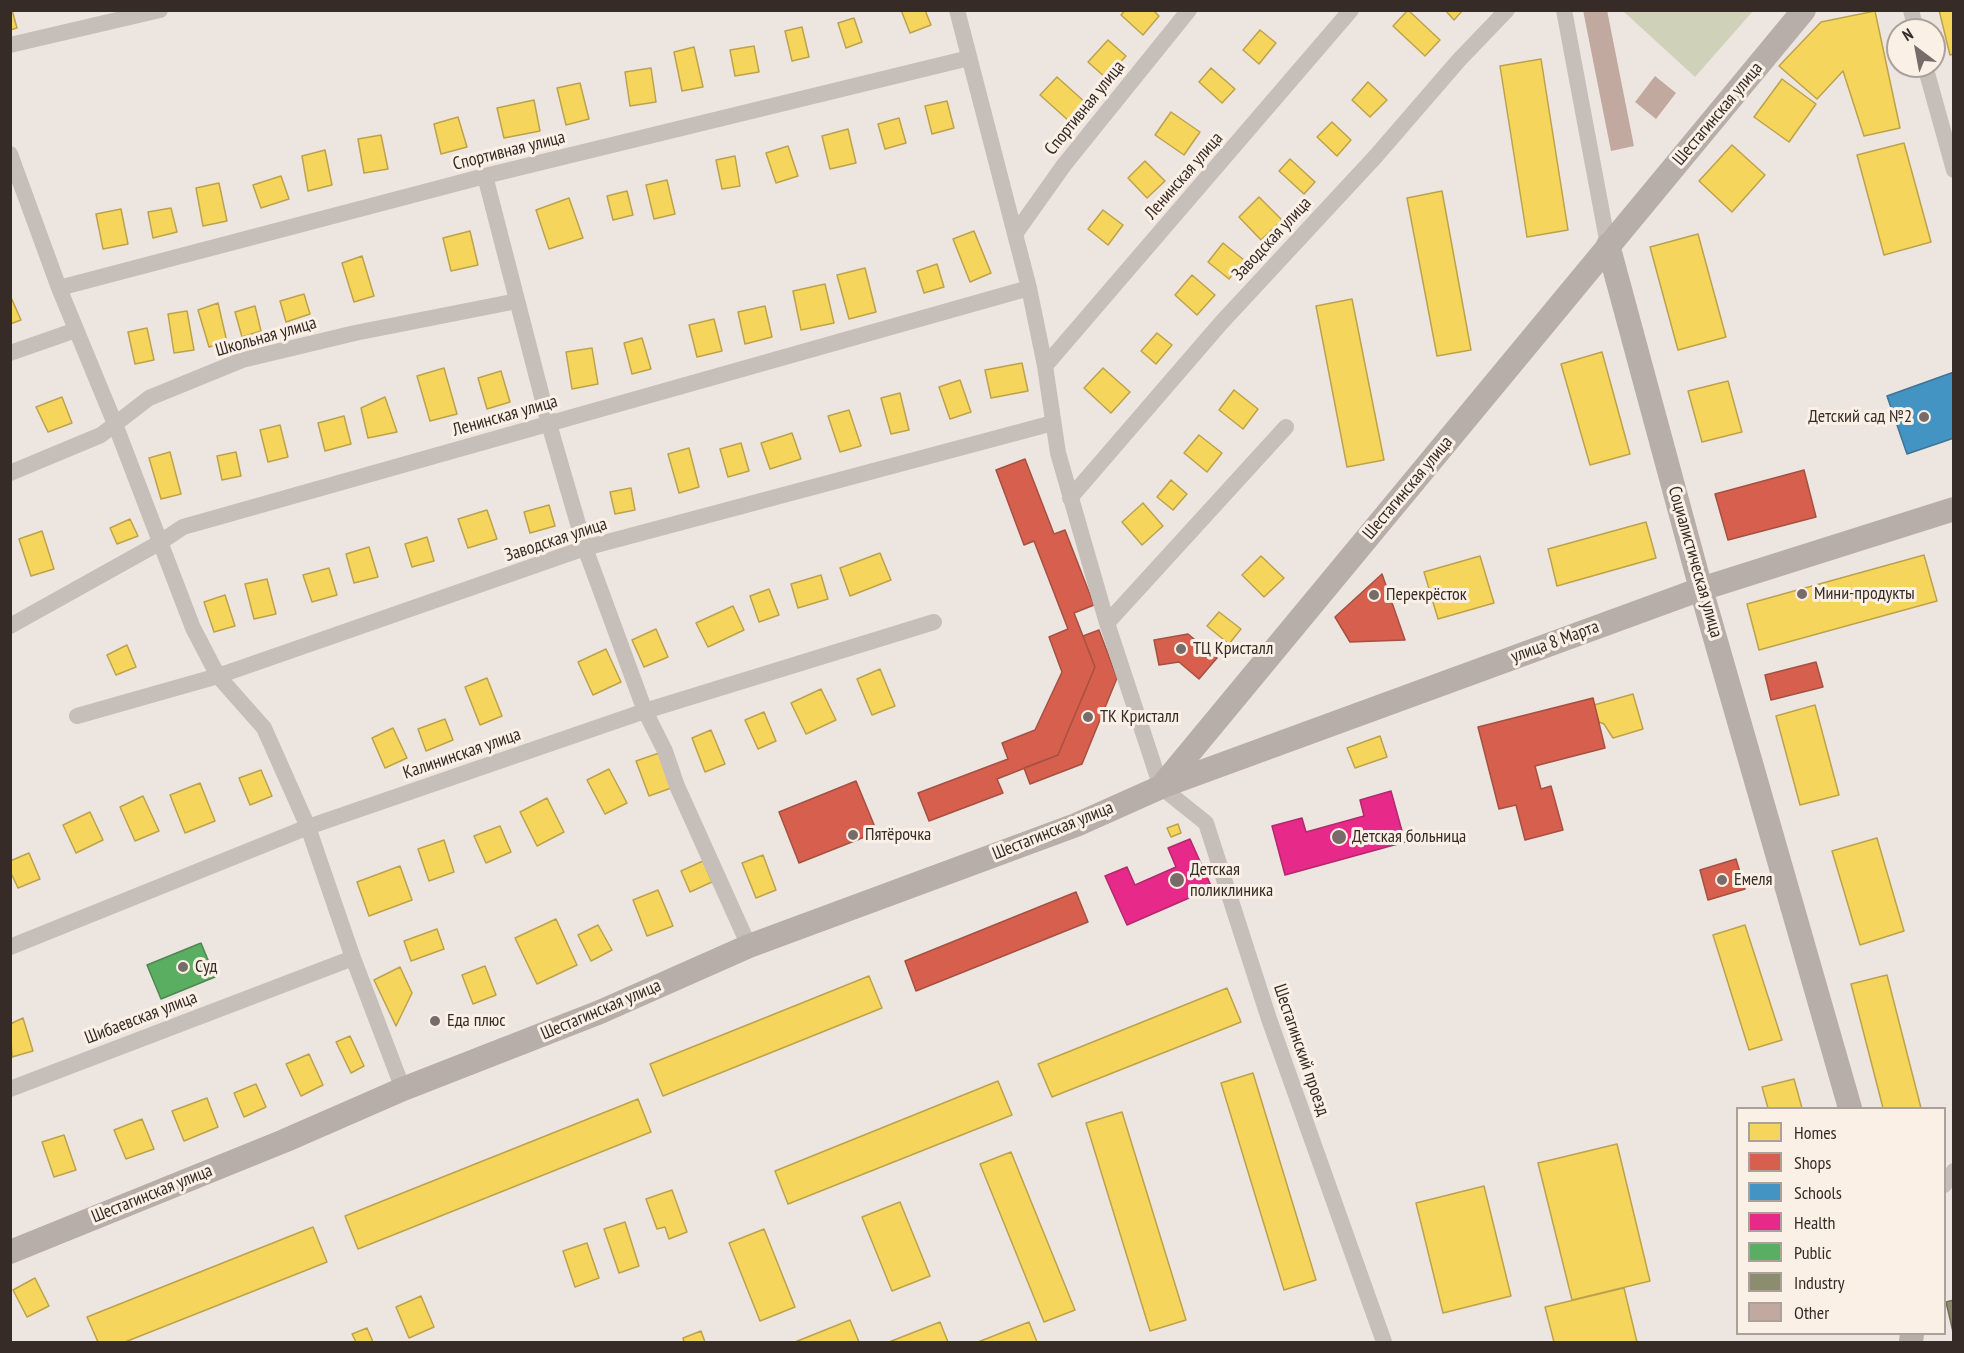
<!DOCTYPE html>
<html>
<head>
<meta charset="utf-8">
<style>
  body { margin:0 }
  #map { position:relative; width:1964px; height:1353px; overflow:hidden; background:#ede6e0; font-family:"PT Sans Narrow",sans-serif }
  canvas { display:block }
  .frame { position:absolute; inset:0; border:12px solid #372b27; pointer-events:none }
  .legend { position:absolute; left:1736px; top:1107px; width:210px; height:228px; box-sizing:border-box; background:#faf0e6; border:2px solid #aca19a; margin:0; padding:8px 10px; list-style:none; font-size:18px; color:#372b27 }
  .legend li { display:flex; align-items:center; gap:12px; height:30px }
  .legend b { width:30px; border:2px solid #aca19a }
  .north { position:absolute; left:1886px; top:18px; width:60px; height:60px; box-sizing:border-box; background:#faf0e6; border:2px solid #aca19a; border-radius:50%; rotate:328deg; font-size:16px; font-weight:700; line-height:24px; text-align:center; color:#372b27 }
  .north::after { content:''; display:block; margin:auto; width:21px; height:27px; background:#776c68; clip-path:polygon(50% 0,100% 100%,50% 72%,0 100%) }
</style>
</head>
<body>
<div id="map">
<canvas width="1964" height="1353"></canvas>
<div class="frame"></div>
<ul class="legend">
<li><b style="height:16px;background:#f6d55c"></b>Homes</li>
<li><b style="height:16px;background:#d6604d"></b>Shops</li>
<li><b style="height:16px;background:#4393c3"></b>Schools</li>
<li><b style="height:16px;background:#e7298a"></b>Health</li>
<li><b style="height:16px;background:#5aae61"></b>Public</li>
<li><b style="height:16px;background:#8c8c6e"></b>Industry</li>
<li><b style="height:16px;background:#c1a9a0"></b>Other</li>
</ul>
<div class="north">N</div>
</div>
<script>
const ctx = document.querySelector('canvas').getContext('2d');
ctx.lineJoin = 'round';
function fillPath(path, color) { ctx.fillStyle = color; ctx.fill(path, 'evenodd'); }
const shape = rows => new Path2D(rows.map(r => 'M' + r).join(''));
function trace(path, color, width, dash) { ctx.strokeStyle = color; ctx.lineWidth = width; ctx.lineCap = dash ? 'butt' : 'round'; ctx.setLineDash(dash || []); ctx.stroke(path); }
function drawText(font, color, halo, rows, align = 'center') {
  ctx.font = font + ' "PT Sans Narrow",sans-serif'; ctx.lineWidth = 6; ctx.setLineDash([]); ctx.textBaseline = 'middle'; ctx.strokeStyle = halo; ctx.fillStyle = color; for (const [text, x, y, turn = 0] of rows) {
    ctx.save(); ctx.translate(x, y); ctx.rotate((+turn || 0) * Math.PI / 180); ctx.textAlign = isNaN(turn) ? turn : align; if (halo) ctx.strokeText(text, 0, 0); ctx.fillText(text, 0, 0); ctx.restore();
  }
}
fillPath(shape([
  [1623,11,1753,11,1695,77]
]), '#cfd2b9');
const homes = shape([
  [10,10,12,10,17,28,10,30,10,10],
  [901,10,925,10,931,25,910,33,901,10],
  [1125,10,1153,10,1159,16,1143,35,1121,15,1125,10],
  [1408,10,1440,40,1425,56,1393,26,1408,10],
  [1445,10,1463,10,1454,20,1445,10],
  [1939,10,1954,10,1954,54,1950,55,1939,10],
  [1875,11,1900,128,1864,136,1843,71,1817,99,1779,66,1821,22,1875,11],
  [854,18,862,42,846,48,838,23,854,18],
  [802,27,809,57,792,61,785,31,802,27],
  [1260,30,1276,43,1259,64,1243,50,1260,30],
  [1108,40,1126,56,1106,78,1088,62,1108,40],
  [754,46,759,72,735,76,730,50,754,46],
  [694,47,703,87,682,91,674,52,694,47],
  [1541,59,1568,230,1527,237,1500,66,1541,59],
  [651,68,656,102,630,106,625,72,651,68],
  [1211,68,1235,89,1222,103,1199,82,1211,68],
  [1057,77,1086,103,1069,121,1040,95,1057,77],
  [1782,79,1816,104,1789,142,1754,117,1782,79],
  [1368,82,1387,100,1370,117,1352,100,1368,82],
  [580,83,589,119,566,125,557,88,580,83],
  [534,100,540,131,504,138,497,108,534,100],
  [947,101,954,128,932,134,925,106,947,101],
  [1171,112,1200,132,1184,155,1155,135,1171,112],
  [458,117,467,147,441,154,434,124,458,117],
  [899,118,906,143,885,149,878,124,899,118],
  [1332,122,1351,140,1337,156,1317,137,1332,122],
  [848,129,856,163,830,169,822,136,848,129],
  [381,135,388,169,364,173,358,139,381,135],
  [1904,143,1931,242,1884,255,1857,155,1904,143],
  [1732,145,1765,175,1732,212,1699,181,1732,145],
  [788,146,798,176,776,183,766,153,788,146],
  [325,150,332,185,308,191,302,156,325,150],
  [735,156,740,186,722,189,716,160,735,156],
  [1290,159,1315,182,1304,194,1279,171,1290,159],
  [1145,161,1165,181,1147,198,1128,178,1145,161],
  [281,176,289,199,261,208,253,185,281,176],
  [667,180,675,214,654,219,646,185,667,180],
  [219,183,227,221,203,226,196,188,219,183],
  [627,191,633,215,613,220,607,196,627,191],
  [1442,191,1471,350,1437,356,1407,198,1442,191],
  [1259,197,1282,220,1261,240,1239,217,1259,197],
  [569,198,583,238,549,249,536,210,569,198],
  [171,208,177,232,153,238,148,212,171,208],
  [121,209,128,244,103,249,96,214,121,209],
  [1103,210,1123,225,1108,245,1088,229,1103,210],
  [470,231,478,265,451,271,443,238,470,231],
  [974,231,991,273,970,282,953,239,974,231],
  [1698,234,1726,337,1678,350,1650,247,1698,234],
  [1223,243,1244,260,1229,279,1208,262,1223,243],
  [362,256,374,296,354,302,342,263,362,256],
  [937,264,944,287,924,293,917,271,937,264],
  [865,268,876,312,849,319,837,275,865,268],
  [1192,275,1215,295,1197,315,1175,295,1192,275],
  [825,284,834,323,801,330,793,291,825,284],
  [304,294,310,314,286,322,280,301,304,294],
  [10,295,21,320,10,324,10,295],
  [1352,299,1384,460,1347,467,1316,306,1352,299],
  [218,303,227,342,209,347,198,310,218,303],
  [255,306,261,331,242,337,235,312,255,306],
  [765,306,772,337,745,344,738,312,765,306],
  [187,311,194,350,174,353,168,314,187,311],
  [714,319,722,351,697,357,689,325,714,319],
  [147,328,154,360,135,364,128,332,147,328],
  [1157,333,1172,345,1156,364,1141,351,1157,333],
  [642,338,651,369,632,374,624,343,642,338],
  [592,348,598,384,572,389,566,352,592,348],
  [1602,352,1630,454,1590,465,1561,364,1602,352],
  [1022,363,1028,391,991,398,985,370,1022,363],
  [444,368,457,414,430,421,417,376,444,368],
  [1103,368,1130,392,1111,413,1084,388,1103,368],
  [501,371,510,402,487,409,478,378,501,371],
  [960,380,971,412,950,419,939,387,960,380],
  [1728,381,1742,432,1702,442,1688,391,1728,381],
  [1234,390,1258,409,1243,429,1219,410,1234,390],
  [900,393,909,430,891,434,881,398,900,393],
  [62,397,72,423,48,432,36,407,62,397],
  [385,397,397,432,368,438,361,408,385,397],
  [849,410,861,446,840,452,828,416,849,410],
  [344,416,351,444,325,451,318,423,344,416],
  [280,425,288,457,268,462,260,430,280,425],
  [792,433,801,459,770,469,761,443,792,433],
  [1199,435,1222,453,1207,472,1184,453,1199,435],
  [741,443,749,471,728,477,720,449,741,443],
  [689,448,699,487,679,493,668,454,689,448],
  [170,452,181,494,161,499,149,458,170,452],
  [236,452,241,476,222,480,217,456,236,452],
  [1171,480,1187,494,1173,510,1157,497,1171,480],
  [631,488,635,510,615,514,610,492,631,488],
  [1143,503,1163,526,1142,545,1122,522,1143,503],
  [549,505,555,526,530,533,524,512,549,505],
  [487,510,497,539,468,548,458,519,487,510],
  [130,519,138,536,117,544,110,528,130,519],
  [1646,522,1656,558,1557,586,1548,549,1646,522],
  [42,531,54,569,31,576,19,539,42,531],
  [427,537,434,561,412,567,405,544,427,537],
  [369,547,378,577,354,583,346,554,369,547],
  [880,553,891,580,850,596,840,568,880,553],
  [1924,555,1937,601,1759,650,1747,604,1924,555],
  [1261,556,1284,578,1264,597,1242,575,1261,556],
  [1480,556,1494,603,1438,619,1424,572,1480,556],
  [329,568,337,595,312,602,303,575,329,568],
  [821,575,828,599,798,608,791,584,821,575],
  [267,579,276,614,254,619,245,584,267,579],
  [769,589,779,615,759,622,750,596,769,589],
  [225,595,235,626,214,632,204,602,225,595],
  [733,606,744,630,708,647,696,623,733,606],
  [1219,612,1241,629,1229,644,1207,626,1219,612],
  [656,629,668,657,644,667,632,640,656,629],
  [127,645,136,667,116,675,107,655,127,645],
  [606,649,621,682,593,695,578,662,606,649],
  [880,669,895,706,872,715,857,679,880,669],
  [487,678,502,716,480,725,465,687,487,678],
  [821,689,836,720,806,734,791,703,821,689],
  [1633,694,1643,729,1613,738,1604,724,1599,722,1594,705,1633,694],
  [1815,705,1839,795,1800,805,1776,716,1815,705],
  [764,712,776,741,758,749,745,720,764,712],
  [445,719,453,740,426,751,418,729,445,719],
  [393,728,407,758,385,768,372,738,393,728],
  [711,730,725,764,705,772,692,738,711,730],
  [1380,736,1387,757,1355,768,1347,748,1380,736],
  [665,751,677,786,649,796,636,761,665,751],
  [609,769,627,803,605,814,587,780,609,769],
  [261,770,272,796,250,805,239,778,261,770],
  [200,783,215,821,185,833,170,795,200,783],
  [143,796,159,831,135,841,120,807,143,796],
  [547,798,564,832,537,846,520,812,547,798],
  [90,812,103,840,76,853,63,825,90,812],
  [1178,824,1181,833,1171,837,1167,828,1178,824],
  [500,826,511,852,486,863,474,836,500,826],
  [1877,838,1904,931,1860,945,1832,851,1877,838],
  [444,840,454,872,429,881,418,849,444,840],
  [29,853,40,879,18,888,10,871,10,861,29,853],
  [763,855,776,890,756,898,742,863,763,855],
  [703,861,712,882,690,892,681,871,703,861],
  [400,866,412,900,369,916,357,882,400,866],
  [658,890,673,926,647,936,633,900,658,890],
  [556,919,577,965,537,984,515,938,556,919],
  [598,925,612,950,591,961,578,935,598,925],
  [1745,925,1782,1040,1749,1050,1713,935,1745,925],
  [437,929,444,949,411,961,404,941,437,929],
  [485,966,496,995,473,1004,462,975,485,966],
  [400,967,412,993,396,1026,374,980,400,967],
  [1887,975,1921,1108,1883,1108,1851,984,1887,975],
  [869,976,882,1008,663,1096,650,1064,869,976],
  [1227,988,1241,1022,1052,1097,1038,1064,1227,988],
  [23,1018,33,1051,12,1057,10,1024,23,1018],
  [350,1036,364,1066,351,1073,336,1042,350,1036],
  [309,1054,323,1085,301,1096,286,1064,309,1054],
  [1253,1073,1316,1280,1284,1290,1221,1083,1253,1073],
  [1794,1079,1802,1108,1768,1108,1762,1087,1794,1079],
  [998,1081,1012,1115,788,1204,775,1171,998,1081],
  [256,1084,266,1107,244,1117,234,1093,256,1084],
  [207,1098,218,1127,184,1141,172,1111,207,1098],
  [638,1099,651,1132,358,1249,345,1216,638,1099],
  [1122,1112,1186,1320,1150,1331,1086,1123,1122,1112],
  [142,1119,154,1149,126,1159,114,1130,142,1119],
  [64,1135,76,1170,54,1177,42,1142,64,1135],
  [1617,1144,1650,1281,1572,1300,1538,1163,1617,1144],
  [1011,1152,1075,1310,1044,1322,980,1164,1011,1152],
  [1484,1186,1511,1296,1443,1313,1416,1203,1484,1186],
  [672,1190,687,1232,669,1239,665,1227,657,1229,646,1199,672,1190],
  [900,1202,930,1276,892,1291,862,1217,900,1202],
  [625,1222,639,1266,619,1273,604,1229,625,1222],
  [313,1227,327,1262,125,1342,98,1342,87,1317,313,1227],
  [764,1229,795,1307,760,1321,729,1243,764,1229],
  [587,1243,599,1278,575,1287,563,1251,587,1243],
  [35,1278,49,1306,27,1317,13,1290,35,1278],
  [1624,1288,1637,1342,1554,1342,1545,1307,1624,1288],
  [421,1296,434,1327,409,1338,396,1307,421,1296],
  [850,1320,859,1342,795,1342,850,1320],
  [940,1322,948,1342,889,1342,940,1322],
  [1029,1322,1037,1342,978,1342,1029,1322],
  [367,1328,373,1342,356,1342,352,1334,367,1328],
  [701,1331,705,1342,684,1342,683,1338,701,1331]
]);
fillPath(homes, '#f6d55c');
trace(homes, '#bda24c', 1.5);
const shops = shape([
  [1025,459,1054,534,1065,530,1094,605,1074,613,1095,667,1058,755,997,779,1003,793,929,821,918,793,1008,759,1002,743,1035,730,1062,672,1049,637,1068,629,1034,541,1024,545,996,470,1025,459],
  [1804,470,1816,517,1728,540,1715,494,1804,470],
  [1382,574,1405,640,1350,642,1335,617,1382,574],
  [1099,630,1117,678,1082,764,1030,784,1024,768,1058,755,1095,667,1083,636,1099,630],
  [1188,634,1217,658,1199,679,1179,662,1159,665,1154,640,1188,634],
  [1816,662,1823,687,1771,700,1765,675,1816,662],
  [1593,698,1605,748,1535,766,1541,789,1551,786,1563,830,1525,840,1516,805,1499,809,1478,727,1593,698],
  [856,781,877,832,799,863,779,812,856,781],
  [1736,859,1745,889,1708,900,1700,870,1736,859],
  [1076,892,1088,922,916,991,905,961,1076,892]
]);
fillPath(shops, '#d6604d');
trace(shops, '#a65042', 1.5);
const schools = shape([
  [1954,372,1954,438,1907,454,1887,396,1954,372]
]);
fillPath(schools, '#4393c3');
trace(schools, '#3f7494', 1.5);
const health = shape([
  [1391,791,1405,842,1285,875,1272,826,1302,818,1306,832,1364,816,1360,800,1391,791],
  [1190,839,1212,888,1127,925,1105,876,1127,867,1135,885,1176,867,1168,848,1190,839]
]);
fillPath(health, '#e7298a');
trace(health, '#b22a6c', 1.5);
const public = shape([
  [201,943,215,977,161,999,147,965,201,943]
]);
fillPath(public, '#5aae61');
trace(public, '#508750', 1.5);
const industry = shape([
  [1954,1300,1954,1336,1946,1302,1954,1300]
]);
fillPath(industry, '#8c8c6e');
trace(industry, '#726f59', 1.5);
fillPath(shape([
  [1583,10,1607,10,1634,146,1611,151],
  [1655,76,1676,93,1656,119,1635,102]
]), '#c1a9a0');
trace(shape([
  [957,10,1029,288,1045,366,1058,453,1107,623,1161,787,1206,823,1269,1019,1384,1342],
  [1564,10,1608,245],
  [1911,10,1916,30],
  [10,45,160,10],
  [1925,66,1954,170],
  [10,154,59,288,115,424,193,628,218,676,264,728,308,827,353,958,403,1089],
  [485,176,549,424,585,548,645,711,665,751,677,786,749,946],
  [1015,234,1064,165,1189,10],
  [59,288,485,176,969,58],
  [10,353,76,330],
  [1045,366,1351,10],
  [10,473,101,435,149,398,242,360,355,333,517,301],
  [1070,498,1221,323,1376,156,1459,60,1507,10],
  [1107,623,1286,427],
  [10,626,159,543,183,527,1029,288],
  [77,716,218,676,585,548,1053,423],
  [10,947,308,827,645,711,934,622],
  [10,1089,353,958],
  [1944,1185,1954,1171]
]), '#c6beb8', 16);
trace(shape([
  [1608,245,1701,589,1850,1108],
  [1163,786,1701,589,1954,509],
  [10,1252,284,1141,403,1089,600,1012,749,946,1076,825,1161,787,1804,10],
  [1911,1342,1912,1334]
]), '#b7aea9', 24);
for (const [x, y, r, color] of [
  [1924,417,6,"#776c68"],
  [1802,594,6,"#776c68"],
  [1374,595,6,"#776c68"],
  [1181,649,6,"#776c68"],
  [1088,717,6,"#776c68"],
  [853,835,6,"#776c68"],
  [1339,837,8,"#776c68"],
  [1177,880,8,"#776c68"],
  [1722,880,6,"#776c68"],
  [183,967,6,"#776c68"],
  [435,1021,6,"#776c68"]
]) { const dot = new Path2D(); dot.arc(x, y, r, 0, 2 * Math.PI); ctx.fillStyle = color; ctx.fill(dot); trace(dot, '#faf0e6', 2); }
drawText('18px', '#372b27', '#faf0e6', [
  ["Спортивная улица",1085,108,-51],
  ["Шестагинская улица",1718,114,-50],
  ["Спортивная улица",509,151,-14],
  ["Ленинская улица",1184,176,-49],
  ["Заводская улица",1272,239,-47],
  ["Школьная улица",266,337,-16],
  ["Ленинская улица",505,416,-16],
  ["Шестагинская улица",1408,488,-50],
  ["Заводская улица",556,540,-18],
  ["Социалистическая улица",1695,562,74],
  ["улица 8 Марта",1555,642,-20],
  ["Калининская улица",462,754,-19],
  ["Шестагинская улица",1053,831,-22],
  ["Шестагинская улица",601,1010,-23],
  ["Шибаевская улица",141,1018,-21],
  ["Шестагинский проезд",1301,1050,71],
  ["Шестагинская улица",152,1194,-22]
]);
drawText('18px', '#372b27', '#faf0e6', [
  ["Детский сад №2",1912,417,"right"],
  ["Мини-продукты",1814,594],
  ["Перекрёсток",1386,595],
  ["ТЦ Кристалл",1193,649],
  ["ТК Кристалл",1100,717],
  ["Пятёрочка",865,835],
  ["Детская больница",1352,837],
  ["Детская",1190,870],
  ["поликлиника",1190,891],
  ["Емеля",1734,880],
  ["Суд",195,967],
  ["Еда плюс",447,1021]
], 'left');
</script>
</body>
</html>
